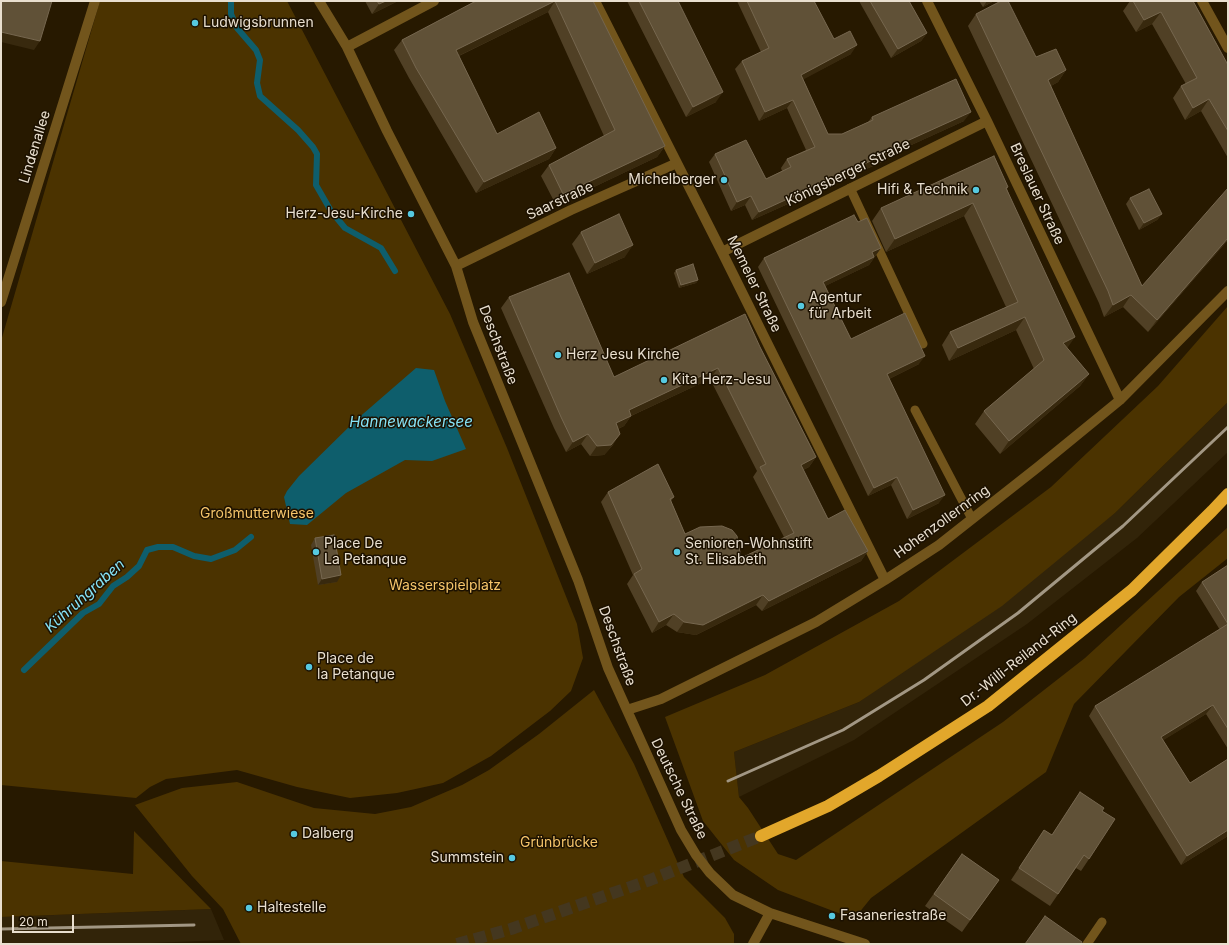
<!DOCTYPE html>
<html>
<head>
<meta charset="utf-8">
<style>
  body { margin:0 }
  #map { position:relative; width:1229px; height:945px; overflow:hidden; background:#271900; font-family:Inter,sans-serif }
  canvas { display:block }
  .frame { position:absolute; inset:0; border:2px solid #e9dfcf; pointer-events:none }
  .scale { position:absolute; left:12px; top:915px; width:62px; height:18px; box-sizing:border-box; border:2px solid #e9dfcf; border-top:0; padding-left:5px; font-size:12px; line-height:14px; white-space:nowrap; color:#e9dfcf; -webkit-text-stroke:3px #1c1100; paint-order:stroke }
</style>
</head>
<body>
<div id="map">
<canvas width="1229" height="945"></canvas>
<div class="frame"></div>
<div class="scale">20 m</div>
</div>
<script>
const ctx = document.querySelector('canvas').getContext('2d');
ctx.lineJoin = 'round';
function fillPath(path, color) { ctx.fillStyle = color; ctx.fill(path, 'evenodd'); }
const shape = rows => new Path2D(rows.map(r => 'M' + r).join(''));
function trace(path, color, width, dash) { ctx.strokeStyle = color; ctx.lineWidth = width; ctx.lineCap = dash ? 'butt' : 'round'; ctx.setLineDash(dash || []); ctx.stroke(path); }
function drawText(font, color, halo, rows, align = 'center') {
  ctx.font = font + ' Inter,sans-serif'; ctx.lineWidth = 3; ctx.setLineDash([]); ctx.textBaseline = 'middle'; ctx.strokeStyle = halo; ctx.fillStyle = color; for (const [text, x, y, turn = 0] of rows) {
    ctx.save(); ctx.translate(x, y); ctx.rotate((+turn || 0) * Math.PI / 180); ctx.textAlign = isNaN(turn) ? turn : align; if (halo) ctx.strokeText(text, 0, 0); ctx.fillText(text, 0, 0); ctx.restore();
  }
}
fillPath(shape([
  [1228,402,1228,452,1137,538,1027,624,854,740,739,797,734,752,859,702,1115,513],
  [211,909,224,940,127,944,1,944,1,917]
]), '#322409');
fillPath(shape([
  [100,1,287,1,450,314,507,448,577,624,583,658,571,691,550,711,491,756,443,783,397,793,350,798,297,787,237,770,166,779,150,787,136,798,1,785,1,341],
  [1228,306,1228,402,1115,513,1002,606,859,702,734,752,739,797,748,808,778,854,796,860,1003,722,1085,658,1228,527,1228,558,1179,597,1074,704,1046,772,871,898,854,919,778,890,734,860,703,821,665,717,765,675,899,601,1051,487,1158,386],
  [594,690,634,764,684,877,725,918,734,934,734,944,241,944,223,909,192,876,135,805,182,788,237,782,314,808,375,814,411,807,462,785,489,770,539,734],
  [134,831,211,909,1,917,1,861,133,874]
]), '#4b3300');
fillPath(shape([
  [416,368,434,370,445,401,466,449,432,461,405,460,346,493,307,525,290,524,284,497,287,491,299,476,356,420]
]), '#0e5e6c');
trace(shape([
  [231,1,231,14,237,28,256,50,260,60,257,83,260,96,298,130,313,147,317,154,316,185,331,211,345,228,381,248,395,271],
  [24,670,83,613,99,604,113,586,127,577,139,566,147,550,158,547,173,547,194,556,211,559,235,550,251,537]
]), '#0e5e6c', 6);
trace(shape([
  [457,944,511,929,650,880,761,836]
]), '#44371f', 12, [12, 6]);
trace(shape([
  [850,188,923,344],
  [915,410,972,519],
  [1087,944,1102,922]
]), '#72551c', 9);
trace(shape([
  [319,1,347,47,387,131,456,266,473,322,578,580,608,668,681,830,696,855,710,873,733,895,770,913,865,944],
  [595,1,722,252,885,580],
  [927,1,987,121,1120,400],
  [1202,1,1228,48],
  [347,47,434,1],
  [722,252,987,121],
  [456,266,571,210,677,163],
  [1,302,95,1],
  [627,710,661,699,816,622,885,580,939,545,1038,467,1120,400,1228,291],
  [753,944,770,913]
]), '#72551c', 10);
trace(shape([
  [761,836,828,806,879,776,988,706,1132,590,1212,511,1228,494]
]), '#e2a72b', 12);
trace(shape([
  [728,781,843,730,924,680,1018,613,1123,526,1228,427],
  [1,929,194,925]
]), '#a29784', 3);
fillPath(shape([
  [365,1,398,1,372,14],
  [476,1,593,1,665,146,657,157,556,205,541,176,549,165,604,136,548,12,459,56,497,134,556,148,549,159,476,193,409,78,394,50,402,40],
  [627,1,678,1,716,102,686,117],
  [737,1,814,1,834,39,851,54,803,79,828,134,842,134,868,122,872,117,964,121,885,157,882,162,752,220,745,205,731,211,709,162,715,154,766,179,782,171,781,168,787,159,806,150,787,108,759,121,735,69,742,61,761,52],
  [859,1,909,1,927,33,921,41,891,58],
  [979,1,994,1,983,7],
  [1130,1,1193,1,1228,65,1228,158,1201,111,1185,120,1173,98,1181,86,1186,84,1152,24,1136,32,1123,11],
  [976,14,1036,57,1066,70,1058,82,1051,86,1142,286,1228,240,1148,332,1123,307,1104,317,1099,303,968,26],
  [1008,187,1007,189,1067,348,1089,374,1080,386,1000,454,975,424,984,411,1034,369,1016,330,949,361,942,345,950,332,1006,307,964,216,886,252,872,221,881,208],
  [1130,198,1162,214,1157,220,1139,230,1126,204],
  [858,222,881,248,869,265,825,286,851,339,919,364,889,379,939,503,907,519,891,485,868,496,758,267,764,258],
  [581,232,625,257,587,274,572,244],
  [676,270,698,280,696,283,679,288,674,273],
  [509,297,614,377,760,347,816,457,809,467,803,470,828,519,868,551,861,561,762,611,756,605,696,635,677,632,666,625,652,633,627,584,633,575,601,502,608,492,674,497,671,501,685,534,741,558,784,537,753,477,757,471,710,379,631,416,624,426,618,429,613,445,604,455,590,456,581,444,566,452,554,428,501,308],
  [315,538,337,582,318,585,311,545],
  [1228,565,1228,749,1206,714,1163,740,1190,783,1228,759,1228,836,1181,865,1089,716,1095,706,1220,630,1196,591,1202,582],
  [1080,792,1102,811,1089,859,1081,871,1076,868,1050,906,1011,880,1044,830,1052,835],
  [962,854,999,880,962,932,925,906]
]), '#504025');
fillPath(shape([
  [386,1,398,1,372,14,379,4],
  [555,1,548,12,448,61,456,50],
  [987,1,994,1,983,7],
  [1161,12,1152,24,1136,32,1144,20],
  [1,32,40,41,34,50,1,42],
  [927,33,921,41,891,58,898,49],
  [857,45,851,54,795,84,801,75],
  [1066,70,1058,82,1040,92,1048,80],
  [723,92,716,102,686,117,693,107],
  [1209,99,1201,111,1185,120,1193,108],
  [793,100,787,108,759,121,765,112],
  [971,112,964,121,885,157,882,162,752,220,759,212,887,150],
  [665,146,657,157,556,205,563,194],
  [556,148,549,159,476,193,484,182],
  [751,196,745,205,731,211,737,202],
  [973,203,964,216,886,252,895,239],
  [1162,214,1157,220,1139,230,1144,223],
  [1228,238,1228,240,1148,332,1157,320],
  [633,245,625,257,587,274,595,263],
  [881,248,869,265,817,290,823,282,872,252],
  [698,280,696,283,679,288,681,285],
  [1131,295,1123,307,1104,317,1113,305],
  [1025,317,1016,330,949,361,958,348],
  [1075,337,1066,350,1063,343],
  [925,356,919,364,881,383,887,374],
  [718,368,710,379,622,420,629,410],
  [1089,374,1080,386,1000,454,1009,441],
  [631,416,624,426,609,433,616,423],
  [588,434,581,444,566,452,573,442],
  [620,434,613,445,604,455,590,456,597,446],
  [816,457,809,467,793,475,801,465],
  [897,477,891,485,868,496,874,488],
  [945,495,939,503,907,519,913,510],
  [868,551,861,561,762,611,769,601],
  [341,575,337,582,318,585,322,579],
  [763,595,756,605,696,635,677,632,684,622],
  [674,614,666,625,652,633,659,622],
  [1213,705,1206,714,1154,746,1161,737],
  [1228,830,1228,836,1181,865,1187,856]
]), '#38290e');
const building = shape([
  [1,1,52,1,40,41,1,32,1,1],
  [377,1,386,1,379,4,377,1],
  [476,1,593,1,665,146,563,194,549,165,615,130,555,1,456,50,497,134,539,112,556,148,484,182,416,68,402,40,476,1],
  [639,1,678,1,723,92,693,107,639,1],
  [747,1,814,1,834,39,850,31,857,45,801,75,828,134,842,134,873,120,872,117,956,79,971,112,887,150,888,153,759,212,751,196,737,202,715,154,746,140,766,179,791,167,787,159,815,147,793,100,765,112,742,61,769,48,747,1],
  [870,1,909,1,927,33,898,49,870,1],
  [1001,1,1008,1,1036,57,1056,49,1066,70,1048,80,1142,286,1228,188,1228,238,1157,320,1131,295,1113,305,1108,291,976,14,1001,1],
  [1133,1,1193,1,1228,65,1228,131,1209,99,1193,108,1181,86,1197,78,1161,12,1144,20,1133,1],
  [994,156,1008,187,1006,188,1075,337,1063,343,1089,374,1009,441,984,411,1044,360,1025,317,958,348,950,332,1018,302,973,203,895,239,881,208,994,156],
  [1149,189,1162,214,1144,223,1130,198,1149,189],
  [619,214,633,245,595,263,581,232,619,214],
  [854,215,858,222,867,218,881,248,872,252,874,257,823,282,851,339,905,313,925,356,887,374,945,495,913,510,897,477,874,488,764,258,854,215],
  [693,264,698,280,681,285,676,270,693,264],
  [569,273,614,377,745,314,760,347,816,457,801,465,828,519,845,510,868,551,769,601,763,595,703,625,684,622,674,614,659,622,634,574,642,569,608,492,658,464,674,497,670,499,685,534,700,527,722,526,732,530,737,536,741,558,794,533,760,467,766,464,718,368,629,410,631,416,616,423,620,434,611,445,597,446,588,434,573,442,561,417,509,297,569,273],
  [334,535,341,575,322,579,315,538,334,535],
  [1228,565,1228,624,1202,582,1228,565],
  [1228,624,1228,729,1213,705,1161,737,1190,783,1228,759,1228,830,1187,856,1095,706,1228,624],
  [1080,792,1104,808,1102,811,1115,819,1089,859,1084,855,1058,894,1019,868,1044,830,1052,835,1080,792],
  [962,854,999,880,970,920,934,894,962,854],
  [1045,916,1082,942,1081,944,1025,944,1045,916]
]);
fillPath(building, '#605137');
trace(building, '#76674f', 1);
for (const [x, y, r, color] of [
  [195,23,4,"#56c9e0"],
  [724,180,4,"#56c9e0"],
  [976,190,4,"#56c9e0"],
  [411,214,4,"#56c9e0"],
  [801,306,4,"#56c9e0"],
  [558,355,4,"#56c9e0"],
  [664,380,4,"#56c9e0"],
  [316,552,4,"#56c9e0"],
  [677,552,4,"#56c9e0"],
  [309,667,4,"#56c9e0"],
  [294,834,4,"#56c9e0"],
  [512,858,4,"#56c9e0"],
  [249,908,4,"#56c9e0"],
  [832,916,4,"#56c9e0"]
]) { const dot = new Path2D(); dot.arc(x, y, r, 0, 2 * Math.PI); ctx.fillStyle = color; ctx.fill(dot); trace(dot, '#1c1100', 1.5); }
drawText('14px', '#e9dfcf', '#1c1100', [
  ["Ludwigsbrunnen",203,23],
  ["Michelberger",716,180,"right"],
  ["Hifi & Technik",968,190,"right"],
  ["Herz-Jesu-Kirche",403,214,"right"],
  ["Agentur",809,298],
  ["für Arbeit",809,314],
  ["Herz Jesu Kirche",566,355],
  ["Kita Herz-Jesu",672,380],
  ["Place De",324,544],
  ["La Petanque",324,560],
  ["Senioren-Wohnstift",685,544],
  ["St. Elisabeth",685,560],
  ["Place de",317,659],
  ["la Petanque",317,675],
  ["Dalberg",302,834],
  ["Summstein",504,858,"right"],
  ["Haltestelle",257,908],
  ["Fasaneriestraße",840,916]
], 'left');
drawText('14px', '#e9dfcf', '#1c1100', [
  ["Lindenallee",35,147,-73],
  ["Königsberger Straße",848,173,-26],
  ["Breslauer Straße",1037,194,65],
  ["Saarstraße",560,201,-25],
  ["Memeler Straße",754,284,64],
  ["Deschstraße",498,345,69],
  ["Hohenzollernring",942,522,-36],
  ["Deschstraße",617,646,70],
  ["Dr.-Willi-Reiland-Ring",1019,660,-38],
  ["Deutsche Straße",679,789,64]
]);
drawText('14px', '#f6c56a', '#1c1100', [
  ["Großmutterwiese",257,514],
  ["Wasserspielplatz",445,586],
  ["Grünbrücke",559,843]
]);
drawText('italic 15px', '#86e2f5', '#1c1100', [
  ["Hannewackersee",411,422],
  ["Kühruhgraben",85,596,-42]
]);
</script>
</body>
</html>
